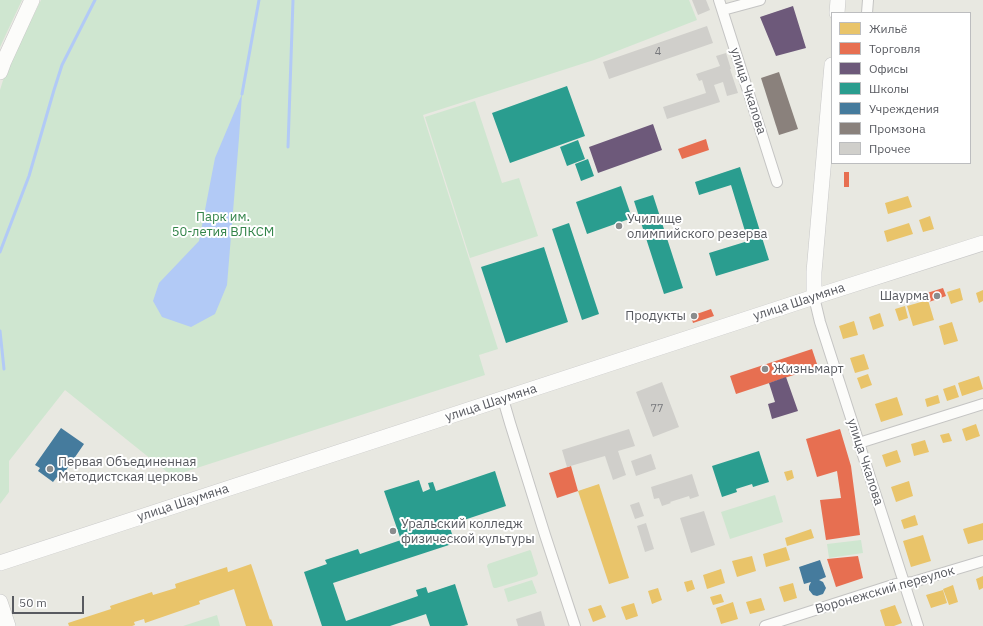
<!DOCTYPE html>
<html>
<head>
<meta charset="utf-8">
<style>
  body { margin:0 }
  #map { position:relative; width:983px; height:626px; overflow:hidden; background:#e8e8e1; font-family:"IBM Plex Sans",sans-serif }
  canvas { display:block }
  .legend { position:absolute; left:831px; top:12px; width:140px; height:152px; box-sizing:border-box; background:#fff; border:1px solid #bcbdbf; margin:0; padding:5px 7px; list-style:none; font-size:12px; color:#585a60 }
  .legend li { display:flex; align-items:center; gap:8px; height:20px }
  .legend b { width:20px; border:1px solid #bcbdbf }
  .scale { position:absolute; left:12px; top:596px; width:72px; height:18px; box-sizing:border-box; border:2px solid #585a60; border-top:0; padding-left:5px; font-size:12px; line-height:14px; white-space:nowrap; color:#585a60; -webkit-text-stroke:3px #fff; paint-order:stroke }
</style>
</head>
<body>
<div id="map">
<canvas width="983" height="626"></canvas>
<ul class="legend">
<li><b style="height:11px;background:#e9c46a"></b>Жильё</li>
<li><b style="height:11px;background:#e76f51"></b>Торговля</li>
<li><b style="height:11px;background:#6d597a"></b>Офисы</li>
<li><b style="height:11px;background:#2a9d8f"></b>Школы</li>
<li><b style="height:11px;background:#457b9d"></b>Учреждения</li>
<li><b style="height:11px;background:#8a817c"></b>Промзона</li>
<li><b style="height:11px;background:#d0cfcb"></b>Прочее</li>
</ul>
<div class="scale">50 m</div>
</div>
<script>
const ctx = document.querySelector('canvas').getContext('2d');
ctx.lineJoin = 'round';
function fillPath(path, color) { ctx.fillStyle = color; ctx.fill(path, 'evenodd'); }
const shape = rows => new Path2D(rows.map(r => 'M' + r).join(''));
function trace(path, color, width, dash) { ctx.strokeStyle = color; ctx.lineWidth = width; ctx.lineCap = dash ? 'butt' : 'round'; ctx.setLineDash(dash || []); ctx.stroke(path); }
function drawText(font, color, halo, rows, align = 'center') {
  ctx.font = font + ' "IBM Plex Sans",sans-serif'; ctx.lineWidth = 4; ctx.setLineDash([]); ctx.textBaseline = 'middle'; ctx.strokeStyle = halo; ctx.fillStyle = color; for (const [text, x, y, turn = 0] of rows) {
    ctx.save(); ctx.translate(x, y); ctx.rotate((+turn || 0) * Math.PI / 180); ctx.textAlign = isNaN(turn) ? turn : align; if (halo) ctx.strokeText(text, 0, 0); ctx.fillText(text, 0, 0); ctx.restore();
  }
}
fillPath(shape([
  [0,0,22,0,0,47],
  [41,0,689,0,697,20,594,60,423,115,498,349,479,355,485,375,172,476,65,390,9,461,9,492,0,504,0,90,5,74],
  [475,101,502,183,519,178,538,236,470,258,425,117],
  [775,495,783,522,730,539,721,512],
  [861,540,863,553,829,558,827,544],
  [530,550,531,551,538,573,538,574,536,576,496,588,494,588,493,587,487,566,488,564],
  [532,580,537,593,508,602,504,589],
  [217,615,220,626,183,626]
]), '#cfe6d0');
fillPath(shape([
  [242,94,239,138,227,285,215,314,191,327,162,317,153,301,159,283,199,241,215,158]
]), '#b2caf6');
fillPath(shape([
  [908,196,912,207,888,214,885,203],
  [930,216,934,229,923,232,919,220],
  [909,223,913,234,887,242,884,231],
  [960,288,963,300,951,304,947,292],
  [983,290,983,301,979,303,976,293],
  [928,300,934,320,913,326,907,306],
  [905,306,908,318,899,321,895,309],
  [880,313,884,326,873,330,869,317],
  [854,321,858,335,843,339,839,326],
  [952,322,958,341,944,345,939,326],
  [864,354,869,369,855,373,850,358],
  [868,374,872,385,861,389,857,378],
  [979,376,983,389,962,396,958,383],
  [955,385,959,397,947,401,943,389],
  [938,395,940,403,927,407,925,399],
  [897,397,903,415,881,422,875,404],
  [976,424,980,436,966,441,962,429],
  [949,433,952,441,943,443,940,435],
  [925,440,929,452,914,456,911,444],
  [897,450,901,462,886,467,882,455],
  [792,470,794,478,787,481,784,472],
  [909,481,913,496,896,502,891,487],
  [599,484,629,578,609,584,578,491],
  [915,515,918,525,904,529,901,520],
  [983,523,983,540,968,544,963,529],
  [811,529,814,538,787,546,785,538],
  [923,535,931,561,911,567,903,541],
  [786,547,790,560,766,567,763,554],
  [752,556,756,571,737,577,732,561],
  [251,564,270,620,271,619,273,626,246,626,234,589,199,601,200,604,145,623,144,619,134,622,135,625,132,626,69,626,68,623,111,609,110,606,152,592,153,595,176,588,175,584,227,567,228,572],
  [721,569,725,583,707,589,703,575],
  [983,576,983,588,979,590,976,579],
  [692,580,695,589,687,592,684,582],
  [793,583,797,598,784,602,779,587],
  [953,585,958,602,949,605,943,589],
  [658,588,662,600,652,604,648,591],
  [943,590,947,603,931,608,926,595],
  [721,594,724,602,713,605,710,597],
  [761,598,765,610,750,614,746,602],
  [733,602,738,619,721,624,716,608],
  [634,603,638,616,626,620,621,607],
  [601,605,606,617,593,622,588,609],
  [895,605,902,623,894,626,885,626,880,610]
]), '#e9c46a');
fillPath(shape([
  [706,139,709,150,682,159,678,149],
  [844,172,849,172,849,187,844,187],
  [943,288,946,296,929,302,927,293],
  [711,309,714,316,693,323,691,316],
  [812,349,818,367,736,394,730,376],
  [840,429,851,466,860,535,826,540,820,500,841,498,837,471,817,477,806,439],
  [571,466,578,491,557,498,549,473],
  [858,556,863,578,836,587,827,559]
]), '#e76f51');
fillPath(shape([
  [793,6,806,48,776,56,760,17],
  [653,124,662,150,598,173,589,147],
  [786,377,798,411,772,419,768,404,775,402,769,383]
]), '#6d597a');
fillPath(shape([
  [567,86,585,136,510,163,492,113],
  [578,140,585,159,567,166,560,147],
  [588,159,594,176,581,181,575,164],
  [740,167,769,260,716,276,709,253,748,241,731,185,699,195,695,182],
  [621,186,632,218,587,234,576,202],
  [653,195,683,288,664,294,634,201],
  [569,223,599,314,582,320,552,229],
  [544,247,568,322,506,343,481,267],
  [759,451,769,482,753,487,752,484,736,489,737,492,722,497,712,466],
  [495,471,506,506,449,525,455,543,333,583,346,621,418,596,416,590,426,587,428,593,455,584,468,625,464,626,430,626,426,614,390,626,322,626,304,572,327,564,325,560,358,549,360,554,401,540,384,491,419,480,423,492,430,489,428,483,433,482,436,491]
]), '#2a9d8f');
fillPath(shape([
  [61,428,84,444,60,479,57,477,53,482,38,471,40,468,35,465],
  [820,560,826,577,819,580,823,582,826,588,823,594,817,596,813,595,809,590,809,586,811,582,804,584,799,567]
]), '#457b9d');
fillPath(shape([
  [779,72,798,129,779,135,761,78]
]), '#8a817c');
trace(shape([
  [242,94,259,0],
  [288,147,293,0],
  [0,252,29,176,54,90,62,65,95,0],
  [0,331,4,369]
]), '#b2caf6', 3);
fillPath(shape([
  [692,0,706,0,710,10,698,15],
  [707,26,713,43,609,79,603,62],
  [726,53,731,69,730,69,738,93,727,96,723,82,714,85,720,102,667,119,663,107,706,93,702,80,699,81,696,74,720,66,716,56],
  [662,382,679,427,653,437,636,392],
  [629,429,635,446,618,451,626,475,613,480,605,456,567,467,562,450],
  [651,454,656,469,636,476,631,461],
  [692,474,699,496,690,499,689,496,670,502,671,503,662,506,659,498,654,499,651,487],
  [639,502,644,516,635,519,630,505],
  [704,511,715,545,691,553,680,518],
  [646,523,654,549,645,552,637,526],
  [541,611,545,626,518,626,516,619]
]), '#d0cfcb');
const street = shape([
  [719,0,777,182],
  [723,10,760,0],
  [867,13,868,0],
  [814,297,820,322,918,626],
  [503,399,510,423,545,535,575,626],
  [859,443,983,404],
  [765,626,896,584,913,582,983,561]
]);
const secondary = shape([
  [837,13,838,0],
  [0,72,4,61,32,0],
  [814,297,814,272,832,65],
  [0,563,814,297,983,243],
  [0,602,8,626]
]);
trace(street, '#c4c4c3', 12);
trace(secondary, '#c7c7c7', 16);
trace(street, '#fcfcfa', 10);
trace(secondary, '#fcfcfa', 15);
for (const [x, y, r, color] of [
  [619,226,4,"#8a8c8d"],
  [937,296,4,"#8a8c8d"],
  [694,316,4,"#8a8c8d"],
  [765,369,4,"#8a8c8d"],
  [50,469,4,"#8a8c8d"],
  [393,531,4,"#8a8c8d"]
]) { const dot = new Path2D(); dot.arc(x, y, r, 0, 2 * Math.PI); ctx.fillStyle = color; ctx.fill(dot); trace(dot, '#fff', 1.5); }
drawText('11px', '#77787c', null, [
  ["4",658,52],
  ["77",657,409]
]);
drawText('13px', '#585a60', '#fff', [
  ["улица Чкалова",748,91,72],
  ["улица Шаумяна",799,302,-18],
  ["улица Шаумяна",491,403,-18],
  ["улица Чкалова",865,462,72],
  ["улица Шаумяна",183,503,-18],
  ["Воронежский переулок",885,590,-16]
]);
drawText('13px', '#338449', '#fff', [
  ["Парк им.",223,217],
  ["50-летия ВЛКСМ",223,232]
]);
drawText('13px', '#585a60', '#fff', [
  ["Училище",627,219],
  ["олимпийского резерва",627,234],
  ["Шаурма",929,296,"right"],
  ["Продукты",686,316,"right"],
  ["Жизньмарт",773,369],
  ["Первая Объединенная",58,462],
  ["Методистская церковь",58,477],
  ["Уральский колледж",401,524],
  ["физической культуры",401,539]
], 'left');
</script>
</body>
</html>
